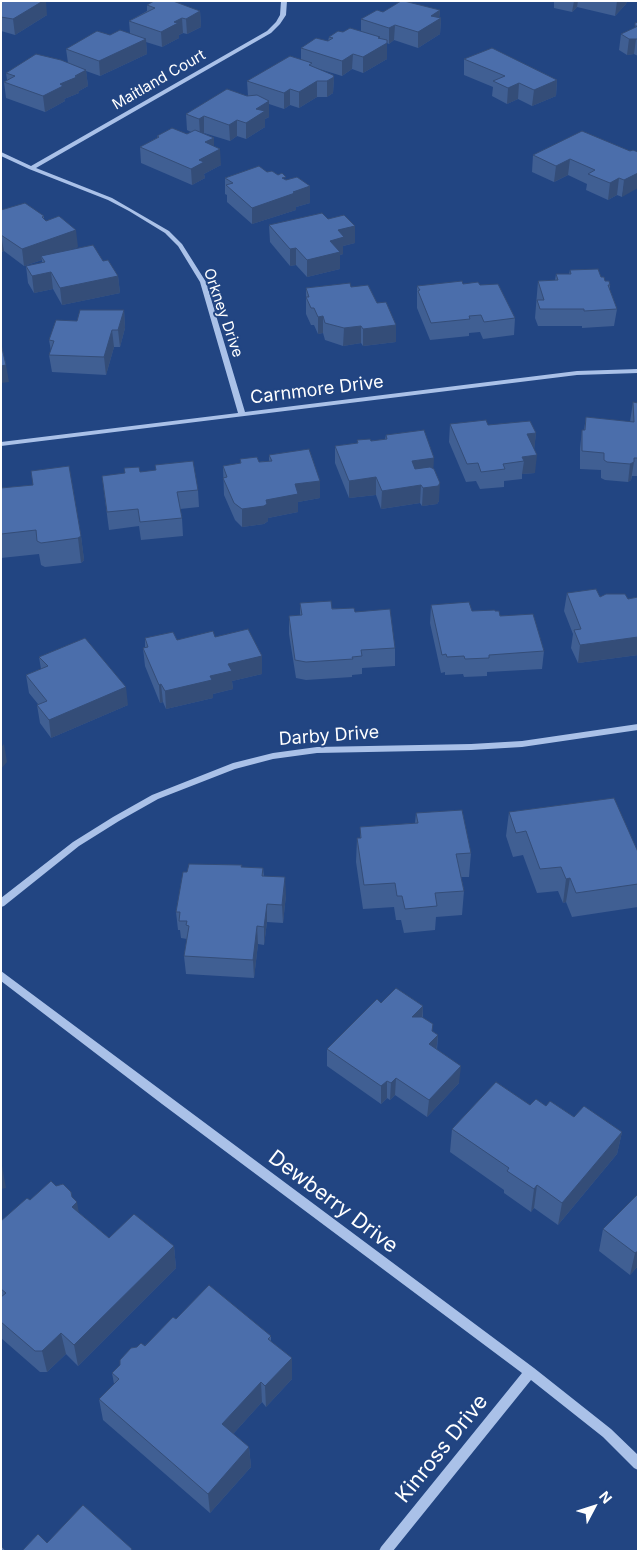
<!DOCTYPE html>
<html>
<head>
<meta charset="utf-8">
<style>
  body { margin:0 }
  #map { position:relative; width:639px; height:1552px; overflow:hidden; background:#224582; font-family:Inter,sans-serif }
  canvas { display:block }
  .frame { position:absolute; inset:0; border:2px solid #fff; pointer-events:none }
  .north { position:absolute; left:569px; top:1482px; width:50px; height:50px; -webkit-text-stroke:4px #224582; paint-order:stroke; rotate:50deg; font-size:14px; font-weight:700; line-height:20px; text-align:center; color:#fff }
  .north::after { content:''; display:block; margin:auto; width:18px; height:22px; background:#fff; clip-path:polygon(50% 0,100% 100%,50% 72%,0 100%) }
</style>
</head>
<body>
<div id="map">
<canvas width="639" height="1552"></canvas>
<div class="frame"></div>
<div class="north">N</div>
</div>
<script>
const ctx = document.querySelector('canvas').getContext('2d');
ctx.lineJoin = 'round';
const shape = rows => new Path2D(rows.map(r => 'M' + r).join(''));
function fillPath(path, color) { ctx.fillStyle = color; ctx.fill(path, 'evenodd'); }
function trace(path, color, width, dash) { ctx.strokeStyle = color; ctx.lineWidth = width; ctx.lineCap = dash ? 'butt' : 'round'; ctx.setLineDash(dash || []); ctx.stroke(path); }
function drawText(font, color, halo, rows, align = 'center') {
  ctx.font = font + ' Inter,sans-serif'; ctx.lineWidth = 4; ctx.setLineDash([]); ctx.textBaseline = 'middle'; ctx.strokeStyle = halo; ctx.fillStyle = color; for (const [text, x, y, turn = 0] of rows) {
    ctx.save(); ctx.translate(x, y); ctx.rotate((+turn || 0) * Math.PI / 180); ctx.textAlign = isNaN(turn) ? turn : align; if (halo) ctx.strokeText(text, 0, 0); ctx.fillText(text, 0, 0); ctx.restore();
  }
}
fillPath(shape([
  [281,1,287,1,286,15,280,24,271,33,36,168,112,198,169,231,182,244,206,282,245,412,577,371,638,369,638,373,577,375,1,446,1,442,238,413,200,282,178,246,165,233,129,211,108,200,29,169,1,156,1,152,31,166,267,31,276,22,280,15,281,1],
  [638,724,638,730,522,747,471,750,317,753,273,759,235,769,158,799,119,821,79,846,4,906,1,907,1,898,73,842,113,817,152,795,233,763,273,753,317,747,471,744,522,741,638,724],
  [1,971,534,1368,611,1429,638,1455,638,1470,634,1468,603,1437,531,1380,393,1551,379,1551,381,1547,522,1373,162,1104,1,981,1,971]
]), '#aac1e8');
fillPath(shape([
  [1,1,47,15,15,35,1,31],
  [550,1,627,1,626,4,615,16,577,7,572,12,554,8,554,2],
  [147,5,200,11,201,27,187,34,183,33,179,35,179,38,162,47,146,42,147,54,100,76,86,71,88,86,79,91,79,93,64,99,65,101,45,112,6,98,4,82,7,80,6,73,68,63,66,49,110,35,130,33,129,21,147,11],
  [440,10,439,18,441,18,440,34,418,48,394,40,389,44,387,43,387,59,363,73,352,69,342,76,316,68,334,77,333,93,327,97,317,97,299,108,290,105,284,109,269,104,269,117,265,119,265,127,246,139,237,136,230,141,204,133,203,133,214,138,214,146,221,165,204,174,205,178,192,185,141,163,140,147,157,138,157,136,187,134,191,132,187,130,186,114,248,96,247,81,301,60,301,48,328,41,329,37,343,32,361,31,361,19,383,12],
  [638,22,638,56,634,54,627,55,619,50,621,34,635,28,635,23],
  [464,59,557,80,556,96,532,106,518,99,507,104,492,96,493,87,464,75],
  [630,151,622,197,617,195,608,200,586,190,587,184,568,175,554,182,532,172,533,155],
  [267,172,286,180,310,186,310,203,296,207,296,210,252,224,227,202,227,195,225,194,225,178],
  [1,210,44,216,44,219,78,247,68,250,103,261,118,276,120,293,62,305,53,289,34,293,28,283,26,266,42,263,42,260,24,266,4,251,1,252],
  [328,219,355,243,343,246,343,254,340,255,340,269,307,277,296,265,290,266,270,242,269,225],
  [570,270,601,277,610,285,610,290,617,309,614,326,582,328,582,326,538,326,535,318,538,281,555,280,556,274,569,274],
  [463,284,480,285,515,318,514,335,483,339,480,332,469,333,469,336,430,340,417,308,417,286],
  [351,287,377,303,396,325,396,342,363,346,361,343,343,346,325,340,323,333,318,334,314,325,311,325,306,314,306,288],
  [124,310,125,328,120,347,114,347,106,375,52,372,49,355,51,351,49,340,77,321],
  [633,402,638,403,638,476,632,476,631,480,628,482,605,480,601,478,601,470,580,469,580,448,582,430,584,430,586,417,630,422],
  [450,424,488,425,536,433,534,449,535,473,522,474,522,479,504,481,504,487,480,489,476,481,466,482,449,442],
  [386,435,433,469,439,501,437,504,422,506,420,503,381,509,376,495,349,498,335,463,335,446,357,443,357,440,371,441,385,439],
  [269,455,320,481,320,498,298,502,298,512,268,518,268,521,264,524,242,527,235,520,224,495,223,466,240,463,240,459,259,462,269,461],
  [140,472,198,490,199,507,180,509,182,518,183,536,141,540,139,526,109,530,102,476],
  [1,488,81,536,84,560,81,563,45,567,41,565,39,554,1,558],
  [567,593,628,599,638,597,638,655,578,663,571,648,573,634,564,611],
  [300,603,355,612,395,648,395,666,362,668,362,674,352,675,352,677,306,680,296,678,289,634,289,616,300,615],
  [431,605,472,611,495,611,544,651,542,669,487,672,487,676,464,677,463,674,445,675,445,672,441,673,430,623],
  [215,637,262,674,232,681,233,689,213,694,213,698,166,709,163,702,160,703,145,666,143,648,145,648,145,638,177,640],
  [39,657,128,705,51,738,40,723,37,705,38,704,29,693,26,675,41,669],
  [509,812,638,852,638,907,572,917,566,902,563,903,558,891,537,893,523,855,513,857,506,836],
  [416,813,471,853,469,877,461,877,464,891,462,915,436,917,435,930,404,933,401,920,396,920,394,907,363,909,356,862,357,838,360,838,360,827,415,823],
  [242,867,263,868,264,876,286,895,283,923,267,922,264,945,258,944,254,978,186,974,184,956,187,939,181,938,180,930,178,930,176,912,187,872],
  [381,1003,423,1006,423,1018,432,1031,438,1035,437,1050,459,1083,427,1117,395,1095,390,1100,387,1098,381,1104,327,1066,327,1049],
  [530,1105,546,1106,574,1117,622,1132,617,1154,558,1225,534,1208,531,1212,504,1193,504,1190,450,1152,452,1129],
  [56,1186,72,1198,79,1213,109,1238,174,1246,176,1268,78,1366,66,1354,47,1372,40,1372,1,1338,1,1221],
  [638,1194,638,1266,630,1275,599,1251,603,1229],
  [176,1319,271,1336,271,1341,292,1379,266,1407,262,1402,233,1434,249,1447,251,1467,210,1513,103,1420,99,1399,114,1384,112,1373]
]), '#405f93');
fillPath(shape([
  [43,1,46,1,47,15,15,35,13,19],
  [574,1,578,1,577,7,572,12],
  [617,1,627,1,626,4,615,16],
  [440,10,439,19,441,18,440,34,418,48,418,32,431,16],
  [200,11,201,27,187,34,186,19],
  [182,18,183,33,179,35,179,38,162,47,161,32,174,22],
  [395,25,394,40,389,44,389,28],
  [380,37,380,47,387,43,387,59,363,73,363,57],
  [146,39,147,54,100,76,99,61],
  [629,39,636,39,634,54,627,55],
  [353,54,352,69,342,76,342,61],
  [86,70,88,86,79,91,79,93,64,99,65,101,45,112,43,96,60,84],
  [334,77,333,93,327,97,327,81],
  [557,80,556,96,532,106,534,90],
  [317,81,317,97,299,108,299,92],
  [519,83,518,99,507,104,508,88],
  [290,89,290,105,284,109,284,93],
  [269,101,269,117,265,119,265,127,246,139,246,123,256,109],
  [204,116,204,133,200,135,199,119],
  [237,120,237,136,230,141,229,125],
  [214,138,214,152,220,149,221,165,204,174,205,178,192,185,191,169,199,160,205,142],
  [570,159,568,175,554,182,556,166],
  [638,173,638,188,622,197,624,180],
  [619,178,617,195,608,200,610,183],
  [310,186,310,203,296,207,296,210,252,224,252,208,293,192],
  [355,226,355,243,343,246,343,254,340,255,340,269,307,277,307,260,330,241,338,230],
  [76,230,78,247,43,259,41,256,42,260,24,266,22,249],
  [1,235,4,251,1,252],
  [296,248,296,265,290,266,290,249],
  [51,272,53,289,34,293,32,276],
  [118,276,120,293,62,305,60,288],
  [124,310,125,328,120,347,118,330],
  [323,316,323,333,318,334,318,317],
  [396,325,396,342,363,346,363,329],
  [361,326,361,343,343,346,344,328],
  [112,330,114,347,106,375,104,357],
  [6,365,9,382,1,383,1,366],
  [536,433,534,451,527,434],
  [537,455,535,473,522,474,524,461,522,457],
  [434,458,433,475,411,478,412,461],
  [634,462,631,480,628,482,630,464],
  [376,477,376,495,349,498,349,481],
  [320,481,320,498,298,502,298,512,268,518,268,521,264,524,242,527,242,509,266,500,295,484],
  [440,483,439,501,437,504,422,506,423,488],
  [421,485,420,503,381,509,382,491],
  [81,536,84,560,81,563,78,538],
  [638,637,638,655,578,663,580,645],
  [262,656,262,674,232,681,233,689,213,694,213,698,166,709,165,691,210,676,228,664],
  [161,684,163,702,160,703,159,685],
  [126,687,128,705,51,738,49,720],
  [4,744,7,762,1,769,1,747],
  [285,877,286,895,283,923,282,905],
  [570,878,566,902,563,903,566,879],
  [267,904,267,922,264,945,264,927],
  [257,926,258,944,254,978,253,960],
  [423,1006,422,1023,412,1017],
  [438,1035,436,1053,429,1044],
  [461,1066,459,1083,427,1117,429,1100],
  [396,1078,395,1095,390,1100,391,1083],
  [387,1081,387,1098,381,1104,381,1086],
  [622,1132,617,1154,558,1225,562,1203],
  [1,1160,6,1188,1,1189],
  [537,1185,534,1208,531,1212,534,1189],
  [71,1192,74,1205,77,1202,81,1225,72,1207],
  [174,1246,176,1268,78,1366,74,1345],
  [638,1251,638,1266,630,1275,635,1253],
  [61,1333,66,1354,47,1372,42,1351],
  [292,1358,292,1379,266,1407,265,1386],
  [261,1382,262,1402,224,1444,222,1424],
  [249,1447,251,1467,210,1513,208,1494]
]), '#344d78');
const building = shape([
  [1,1,43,1,13,19,1,17,1,1],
  [154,1,173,1,200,11,186,19,182,18,174,22,178,23,161,32,129,21,155,8,147,5,154,1],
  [401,1,404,1,440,10,431,16,441,18,418,32,395,25,389,28,361,19,377,10,383,12,401,1],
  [638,22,638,26,635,26,635,23,638,22],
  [638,26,638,39,629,39,621,34,638,26],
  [350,28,380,37,378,38,387,40,387,43,363,57,353,54,342,61,301,48,316,38,328,41,333,38,329,37,338,31,343,32,350,28],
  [120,30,146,39,99,61,66,49,97,31,110,35,120,30],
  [492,48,557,80,534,90,519,83,508,88,493,81,505,76,464,59,492,48],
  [36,54,61,60,86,70,75,76,77,77,60,84,63,86,43,96,4,82,15,76,6,73,36,54],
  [290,56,312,63,309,65,333,75,334,77,327,81,317,81,299,92,290,89,284,93,247,81,290,56],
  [227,89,247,96,257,95,269,101,256,109,265,111,246,123,237,120,229,125,204,116,199,119,186,114,227,89],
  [172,128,187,134,195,130,214,138,205,142,220,149,199,160,204,162,191,169,140,147,159,137,157,136,172,128],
  [582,131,630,151,633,150,638,152,638,173,624,180,619,178,610,183,588,174,595,170,570,159,556,166,533,155,582,131],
  [259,166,267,172,272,171,278,175,282,173,286,177,282,178,286,180,297,177,310,186,293,192,295,193,252,208,226,185,233,183,225,178,259,166],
  [25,203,44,216,42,217,46,221,59,216,76,230,22,249,1,235,1,210,25,203],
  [322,213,328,219,344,215,355,226,338,230,344,237,330,241,340,252,307,260,296,248,290,249,269,225,322,213],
  [93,245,103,261,108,260,118,276,60,288,51,272,32,276,26,266,45,262,41,256,93,245],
  [598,269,601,277,604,277,605,281,609,281,610,285,608,285,617,309,584,311,584,309,540,309,537,300,544,300,538,281,558,280,556,274,571,274,570,270,598,269],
  [462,281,463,284,478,282,480,285,498,284,515,318,484,322,481,315,469,316,470,319,431,323,418,291,420,290,417,286,462,281],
  [350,283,351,287,368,285,377,303,386,302,396,325,363,329,361,326,344,328,325,323,323,316,318,317,314,308,311,308,306,297,309,297,306,288,350,283],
  [80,310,124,310,118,330,112,330,104,357,49,355,54,341,49,340,56,320,77,321,80,310],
  [1,344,6,365,1,366,1,344],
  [633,402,638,403,638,458,634,458,634,462,630,464,607,462,604,460,604,453,582,451,582,430,585,430,586,417,634,422,633,402],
  [486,420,488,425,530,421,536,433,527,434,537,455,522,457,524,461,503,464,505,469,481,472,478,463,467,464,450,424,486,420],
  [424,430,434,458,412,461,415,469,430,467,434,469,440,483,438,486,423,488,421,485,382,491,376,477,349,481,335,446,358,443,357,440,370,439,371,441,387,439,386,435,424,430],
  [309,449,320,481,295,484,298,494,266,500,267,504,264,506,242,509,234,503,223,478,227,477,223,466,241,463,240,459,257,457,259,462,272,461,269,455,309,449],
  [193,461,198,490,177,492,182,518,140,522,138,509,107,512,102,476,125,473,124,468,139,467,140,472,156,470,155,465,193,461],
  [69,466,81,536,78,538,41,543,37,541,36,530,1,534,1,488,33,485,31,471,69,466],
  [596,589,600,597,606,594,625,594,628,599,638,597,638,637,580,645,574,630,581,629,567,593,596,589],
  [331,601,332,609,354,608,355,612,390,609,395,648,361,650,362,656,352,657,353,659,306,662,295,660,289,616,302,615,300,603,331,601],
  [469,602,472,611,495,610,495,611,499,611,500,616,533,614,544,651,489,655,489,658,465,659,464,656,447,657,446,654,442,655,431,605,469,602],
  [248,629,262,656,228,664,232,671,210,676,212,680,165,691,161,684,159,685,143,648,148,647,145,638,173,632,177,640,213,631,215,637,248,629],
  [85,638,126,687,49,720,37,705,47,701,26,675,48,666,39,657,85,638],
  [614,798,638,852,638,884,576,893,570,878,566,879,561,867,540,869,526,831,516,833,509,812,614,798],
  [462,810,471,853,456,854,464,891,435,893,437,906,405,909,402,896,397,896,395,883,364,885,357,838,361,838,360,827,418,823,416,813,462,810],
  [189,864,242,865,241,867,263,868,262,876,285,877,282,905,267,904,264,927,257,926,253,960,184,956,189,926,186,925,187,921,179,921,180,912,176,912,183,872,187,872,189,864],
  [396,988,423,1006,412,1017,422,1017,433,1024,432,1031,438,1035,429,1044,461,1066,429,1100,396,1078,391,1083,387,1081,381,1086,327,1049,377,999,381,1003,396,988],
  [496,1082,530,1105,536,1099,546,1106,550,1101,574,1117,584,1106,622,1132,562,1203,537,1185,534,1189,507,1171,509,1168,452,1129,496,1082],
  [51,1181,56,1186,63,1184,71,1192,72,1197,77,1202,72,1207,109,1238,134,1214,174,1246,74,1345,61,1333,42,1351,35,1351,1,1322,1,1297,6,1293,1,1289,1,1221,27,1198,30,1200,51,1181],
  [638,1194,638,1251,635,1253,603,1229,638,1194],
  [209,1285,271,1336,268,1339,292,1358,265,1386,261,1382,222,1424,249,1447,208,1494,99,1399,119,1379,112,1373,120,1365,120,1360,131,1348,137,1347,141,1343,145,1346,173,1317,176,1319,209,1285],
  [83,1505,132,1549,131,1551,22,1551,38,1534,47,1543,83,1505],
  [1,1546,6,1551,1,1551,1,1546]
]);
fillPath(building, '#4b6eab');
trace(building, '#344d78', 1);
drawText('15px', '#fff', '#224582', [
  ["Maitland Court",159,80,-30],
  ["Orkney Drive",223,313,71]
]);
drawText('18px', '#fff', '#224582', [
  ["Carnmore Drive",317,390,-7],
  ["Darby Drive",329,736,-4]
]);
drawText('21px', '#fff', '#224582', [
  ["Dewberry Drive",333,1202,37],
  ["Kinross Drive",442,1449,-51]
]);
</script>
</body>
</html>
